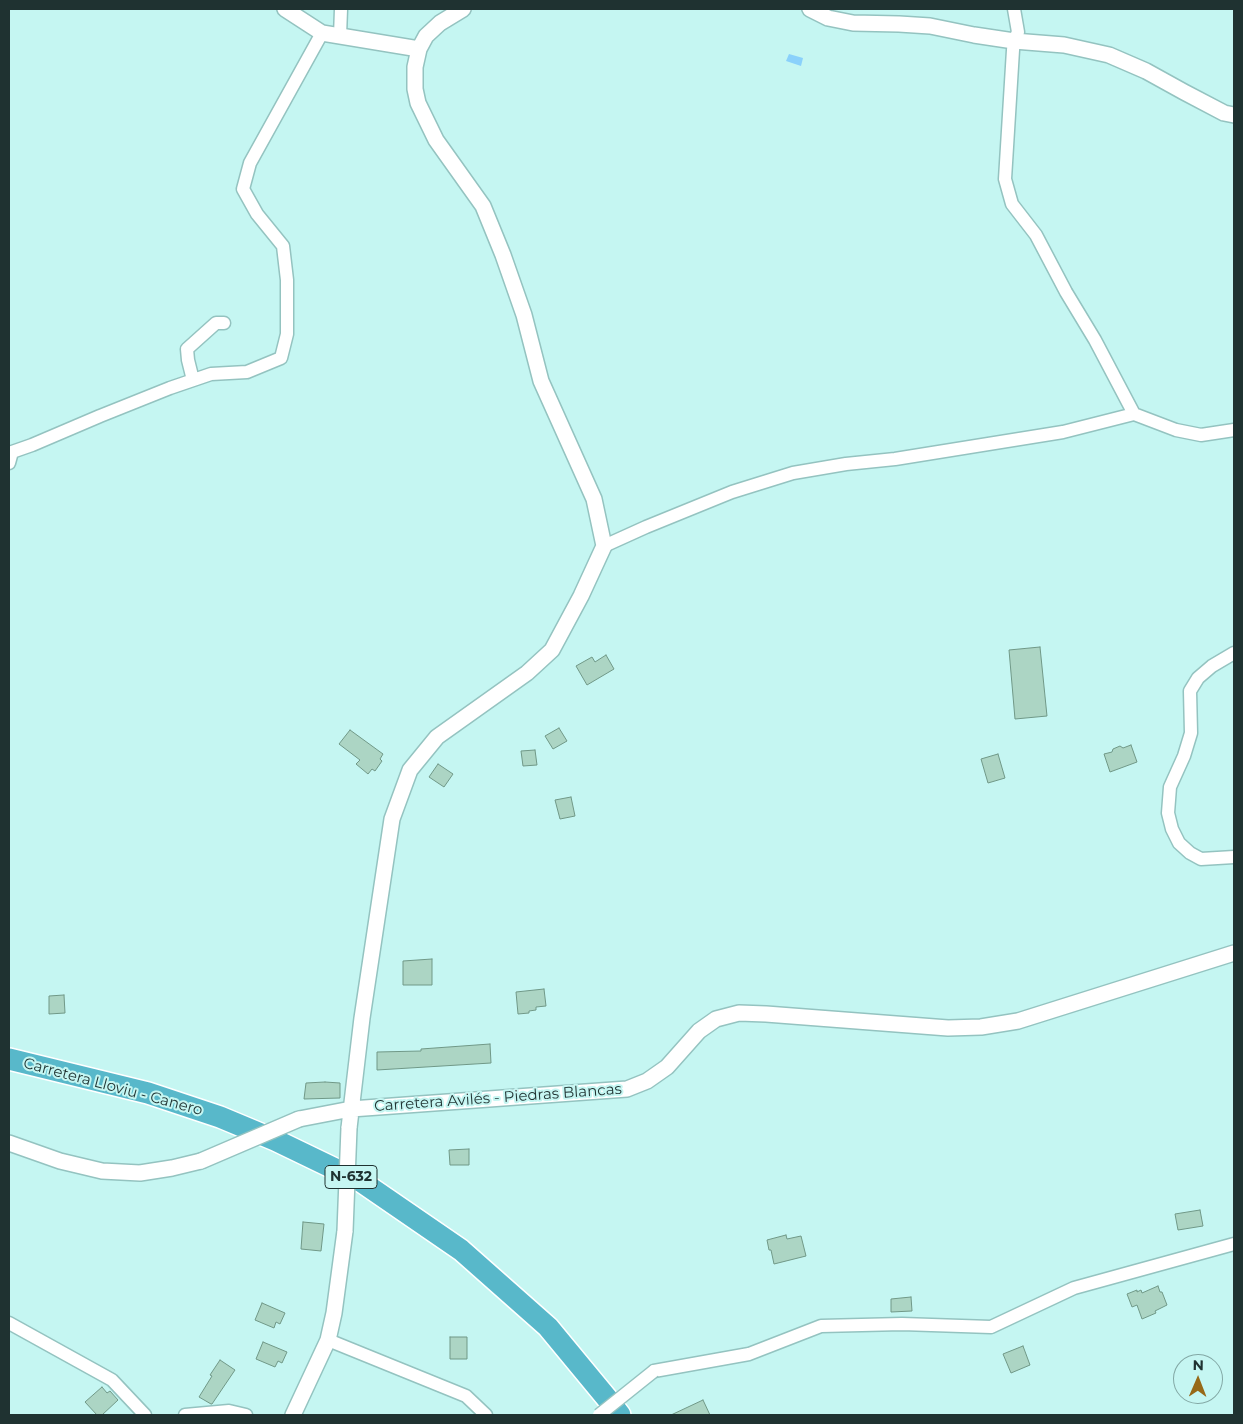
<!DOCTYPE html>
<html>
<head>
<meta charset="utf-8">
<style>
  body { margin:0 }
  #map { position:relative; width:1243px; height:1424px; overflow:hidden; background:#c5f6f2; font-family:Montserrat,sans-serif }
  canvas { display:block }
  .frame { position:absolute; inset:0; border:10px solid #1f3231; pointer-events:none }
  .north { position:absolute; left:1173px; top:1354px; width:50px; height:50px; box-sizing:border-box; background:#c5f6f2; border:1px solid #83a8a5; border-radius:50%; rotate:1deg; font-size:14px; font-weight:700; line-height:20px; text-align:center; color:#1f3231 }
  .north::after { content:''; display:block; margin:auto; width:18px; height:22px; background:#976918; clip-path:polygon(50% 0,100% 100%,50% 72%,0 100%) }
</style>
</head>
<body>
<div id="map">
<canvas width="1243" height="1424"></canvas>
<div class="frame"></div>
<div class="north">N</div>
</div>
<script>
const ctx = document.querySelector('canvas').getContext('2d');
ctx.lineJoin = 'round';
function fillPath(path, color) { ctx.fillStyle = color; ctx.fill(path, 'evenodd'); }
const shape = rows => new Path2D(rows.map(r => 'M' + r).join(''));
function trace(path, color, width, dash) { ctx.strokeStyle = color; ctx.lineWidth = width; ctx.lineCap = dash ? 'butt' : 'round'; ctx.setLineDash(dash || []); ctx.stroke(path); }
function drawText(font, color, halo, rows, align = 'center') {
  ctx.font = font + ' Montserrat,sans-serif'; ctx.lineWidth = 4; ctx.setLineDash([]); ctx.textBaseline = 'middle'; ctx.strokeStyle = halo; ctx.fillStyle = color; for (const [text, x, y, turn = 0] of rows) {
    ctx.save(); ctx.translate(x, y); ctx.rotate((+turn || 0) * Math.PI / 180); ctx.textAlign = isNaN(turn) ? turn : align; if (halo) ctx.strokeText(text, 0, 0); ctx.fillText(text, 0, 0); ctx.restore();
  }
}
fillPath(shape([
  [789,54,803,58,801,66,786,61]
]), '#8ad1fb');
const building = shape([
  [1040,647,1047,716,1015,719,1009,650,1040,647],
  [606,655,614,669,587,685,576,666,592,657,595,662,606,655],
  [559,728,567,741,553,749,545,736,559,728],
  [350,730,383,754,380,759,382,761,375,771,372,769,368,774,356,764,360,760,339,744,350,730],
  [1131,745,1137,762,1110,772,1104,754,1112,752,1113,749,1120,746,1123,748,1131,745],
  [535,750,537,765,523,766,521,751,535,750],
  [998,754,1005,778,988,783,981,759,998,754],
  [438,764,453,774,444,787,429,777,438,764],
  [571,797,575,816,560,819,555,800,571,797],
  [432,959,432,985,403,985,403,961,432,959],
  [544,989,546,1006,536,1007,536,1010,529,1011,529,1013,518,1014,516,992,544,989],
  [64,995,65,1013,49,1014,49,996,64,995],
  [490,1044,491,1063,377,1070,377,1052,421,1051,421,1049,490,1044],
  [325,1082,340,1083,340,1098,304,1099,306,1083,325,1082],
  [469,1149,469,1165,450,1165,449,1150,469,1149],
  [1200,1210,1203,1226,1178,1230,1175,1214,1200,1210],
  [303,1222,324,1224,321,1251,301,1249,303,1222],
  [786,1235,787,1239,801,1236,806,1256,774,1264,771,1250,769,1250,767,1240,786,1235],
  [1158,1286,1160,1292,1162,1292,1167,1305,1155,1311,1156,1313,1142,1319,1137,1305,1132,1307,1127,1294,1137,1290,1137,1292,1141,1290,1142,1293,1158,1286],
  [911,1297,912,1311,891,1312,891,1299,911,1297],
  [262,1303,285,1313,280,1324,276,1322,274,1328,255,1320,262,1303],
  [450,1337,467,1337,467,1359,450,1359,450,1337],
  [263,1342,287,1352,282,1363,278,1361,275,1367,256,1359,263,1342],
  [1023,1346,1030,1365,1011,1373,1003,1354,1023,1346],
  [220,1360,235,1370,212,1404,211,1404,199,1397,212,1376,210,1375,220,1360],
  [102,1387,107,1393,110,1391,118,1400,102,1415,97,1415,85,1402,102,1387],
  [703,1400,710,1415,671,1415,703,1400]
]);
fillPath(building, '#acd5c4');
trace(building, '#709887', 1);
const minor = shape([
  [1014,9,1018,32,1014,41,1013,50,1005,179,1012,204,1036,235,1066,292,1095,340,1134,414],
  [340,36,341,9],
  [193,380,188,360,187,349,216,323,224,323],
  [9,463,12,452,32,445,100,416,170,388,211,374,247,372,281,358,287,334,287,280,283,246,257,214,243,189,250,163,322,33],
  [604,546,646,527,732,492,793,473,846,464,895,459,1063,432,1134,414,1176,430,1201,435,1234,430],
  [1234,653,1212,666,1198,678,1190,691,1191,733,1184,756,1170,787,1168,813,1172,829,1179,843,1190,853,1201,859,1234,857],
  [9,1323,112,1380,145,1415],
  [328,1340,466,1396,486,1415],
  [654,1371,749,1354,821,1326,902,1324,991,1327,1074,1288,1234,1244],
  [185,1415,229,1411,246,1415]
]);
const tertiary = shape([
  [285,9,322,33,419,49],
  [810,9,828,18,853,23,899,24,930,26,974,35,1014,41,1064,45,1109,55,1146,71,1184,92,1224,113,1234,115],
  [299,1119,351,1109,627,1089,647,1081,667,1067,699,1031,716,1019,739,1013,766,1014,948,1028,981,1027,1018,1021,1234,953],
  [349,1128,362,1018,392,819,410,770,437,737,527,673,552,650,581,596,604,546,594,499,541,381,524,315,503,255,483,206,436,140,418,103,415,89,415,67,419,49,426,36,440,23,463,9],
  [9,1143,60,1161,102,1171,140,1173,172,1168,201,1161],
  [293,1415,328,1340,334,1313,345,1231]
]);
const trunk = shape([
  [9,1059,148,1093,220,1117,275,1140,362,1182,461,1250,548,1327,610,1402,620,1415]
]);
trace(minor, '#94c3c0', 15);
trace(tertiary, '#94c3c0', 18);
trace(trunk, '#fff', 24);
trace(minor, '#fff', 12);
trace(tertiary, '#fff', 15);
trace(trunk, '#58b8ca', 21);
const minorBridge = shape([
  [599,1415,654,1371]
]);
const tertiaryBridge = shape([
  [201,1161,299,1119],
  [345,1231,349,1128]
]);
trace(minorBridge, '#94c3c0', 15, []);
trace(tertiaryBridge, '#94c3c0', 18, []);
trace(minorBridge, '#fff', 12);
trace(tertiaryBridge, '#fff', 15);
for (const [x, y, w] of [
  [351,1177,52]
]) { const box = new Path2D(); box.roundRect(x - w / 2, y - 11.5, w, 23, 4); ctx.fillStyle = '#c5f6f2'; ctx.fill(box); trace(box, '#1f3231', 1); }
drawText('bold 14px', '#1f3231', null, [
  ["N-632",351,1177]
]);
drawText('15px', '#1f3231', '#c5f6f2', [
  ["Carretera Lloviu - Canero",113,1087,15],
  ["Carretera Avilés - Piedras Blancas",498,1098,-4]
]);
</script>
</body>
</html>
